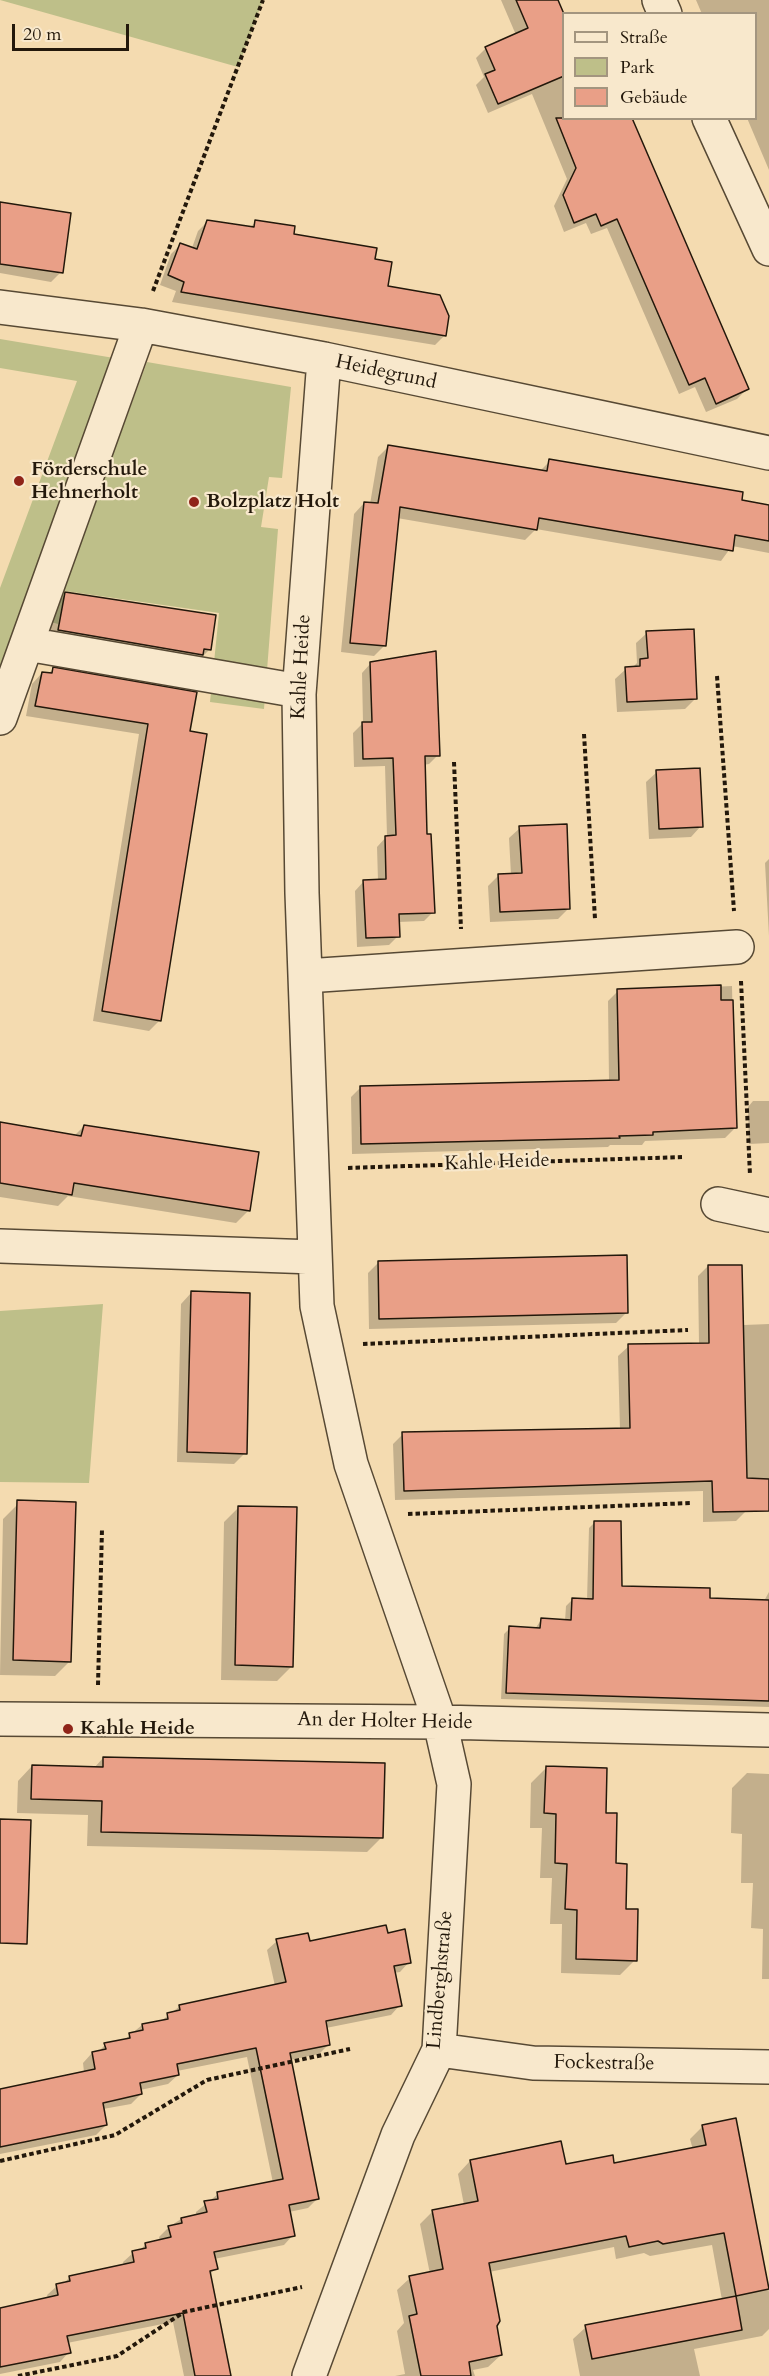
<!DOCTYPE html>
<html>
<head>
<meta charset="utf-8">
<style>
  body { margin:0 }
  #map { position:relative; width:769px; height:2376px; overflow:hidden; background:#f4dbb0; font-family:Cardo,serif }
  canvas { display:block }
  .legend { position:absolute; left:562px; top:12px; width:195px; height:108px; box-sizing:border-box; background:#f8e8cc; border:2px solid #a3957f; margin:0; padding:8px 10px; list-style:none; font-size:18px; color:#23180b }
  .legend li { display:flex; align-items:center; gap:12px; height:30px }
  .legend b { width:30px; border:2px solid #a3957f }
  .scale { position:absolute; left:12px; top:24px; width:117px; height:27px; box-sizing:border-box; border:3px solid #23180b; border-top:0; padding-left:8px; font-size:18px; line-height:21px; white-space:nowrap; color:#23180b; -webkit-text-stroke:4px #f8e8cc; paint-order:stroke }
</style>
</head>
<body>
<div id="map">
<canvas width="769" height="2376"></canvas>
<ul class="legend">
<li><b style="height:8px;background:#f8e8cc"></b>Straße</li>
<li><b style="height:16px;background:#bebf89"></b>Park</li>
<li><b style="height:16px;background:#e99f87"></b>Gebäude</li>
</ul>
<div class="scale">20 m</div>
</div>
<script>
const ctx = document.querySelector('canvas').getContext('2d');
ctx.lineJoin = 'round';
function fillPath(path, color) { ctx.fillStyle = color; ctx.fill(path, 'evenodd'); }
const shape = rows => new Path2D(rows.map(r => 'M' + r).join(''));
function trace(path, color, width, dash) { ctx.strokeStyle = color; ctx.lineWidth = width; ctx.lineCap = dash ? 'butt' : 'round'; ctx.setLineDash(dash || []); ctx.stroke(path); }
function drawText(font, color, halo, rows, align = 'center') {
  ctx.font = font + ' Cardo,serif'; ctx.lineWidth = 4.5; ctx.setLineDash([]); ctx.textBaseline = 'middle'; ctx.strokeStyle = halo; ctx.fillStyle = color; for (const [text, x, y, turn = 0] of rows) {
    ctx.save(); ctx.translate(x, y); ctx.rotate((+turn || 0) * Math.PI / 180); ctx.textAlign = isNaN(turn) ? turn : align; if (halo) ctx.strokeText(text, 0, 0); ctx.fillText(text, 0, 0); ctx.restore();
  }
}
fillPath(shape([
  [0,0,263,0,238,67],
  [0,339,114,358,0,670,0,588,77,381,0,368],
  [147,362,291,387,282,478,269,477,261,527,278,529,264,709,210,702,219,613,65,591,58,624,51,622],
  [103,1304,89,1483,0,1482,0,1311]
]), '#bebf89');
fillPath(shape([
  [501,0,556,0,564,53,564,118,747,389,737,399,706,412,695,387,679,394,607,228,591,234,586,223,564,232,554,206,567,179,532,94,488,113,476,85,484,77,476,58,486,48,516,35],
  [696,0,769,0,769,170,747,118,756,118,756,14,702,14],
  [0,202,61,272,51,282,0,273],
  [208,221,249,228,256,222,373,260,386,288,445,335,435,345,172,302,176,291,160,285,171,254,181,244,192,248,198,231],
  [388,447,539,472,550,461,769,506,769,553,732,546,721,561,536,529,525,540,397,518,385,645,374,656,341,652,354,514,364,503,370,504,378,457],
  [66,594,210,649,199,660,48,641,55,605],
  [647,633,696,698,685,709,617,712,615,679,626,669,632,668,637,663,636,643],
  [371,663,438,755,429,764,423,765,426,836,433,912,424,921,398,922,398,936,389,945,357,947,355,891,364,881,378,881,377,847,387,836,385,766,354,767,353,733,363,723,362,673],
  [53,669,188,732,160,1020,149,1031,93,1021,139,734,26,716,32,684,42,673,48,674],
  [657,772,701,826,691,837,649,839,646,782],
  [520,828,569,908,558,919,490,922,488,886,499,875,511,875,509,838],
  [769,859,769,936,765,863],
  [732,986,735,1128,725,1138,645,1141,642,1145,610,1145,608,1147,352,1154,351,1097,361,1087,609,1081,608,1001,618,991],
  [753,1101,769,1101,769,1143,749,1144,748,1107],
  [0,1123,74,1136,84,1126,249,1210,236,1223,68,1196,58,1206,0,1197],
  [378,1263,627,1312,616,1323,369,1329,368,1273],
  [708,1266,741,1266,744,1325,769,1324,769,1504,746,1511,736,1521,703,1522,703,1491,395,1500,393,1444,403,1434,620,1430,618,1356,629,1346,699,1344,698,1276],
  [191,1293,245,1453,234,1464,177,1462,181,1304],
  [18,1504,70,1661,55,1676,0,1675,3,1519],
  [239,1507,292,1666,277,1681,221,1680,224,1522],
  [595,1522,620,1588,708,1600,764,1601,769,1592,769,1707,501,1699,504,1634,510,1628,535,1629,541,1620,565,1621,566,1606,572,1600,587,1600,589,1528],
  [103,1758,381,1838,367,1852,87,1846,88,1815,17,1813,18,1781,32,1766,94,1768],
  [546,1768,604,1815,635,1960,620,1975,561,1973,562,1924,550,1924,552,1878,540,1878,542,1828,530,1828,531,1783],
  [747,1773,769,1774,769,1979,762,1979,763,1929,751,1928,753,1883,741,1883,742,1834,731,1833,732,1788],
  [387,1934,409,1962,400,1972,394,1973,400,2005,391,2015,326,2028,329,2044,319,2054,290,2060,318,2198,308,2208,289,2212,293,2235,284,2245,214,2259,216,2268,209,2275,230,2376,184,2376,173,2322,67,2343,69,2352,60,2362,0,2374,0,2309,48,2299,47,2295,57,2286,63,2284,70,2277,124,2266,123,2262,133,2253,139,2251,146,2244,160,2241,159,2237,169,2227,181,2219,196,2216,196,2212,218,2194,273,2183,247,2057,177,2071,178,2075,168,2084,140,2090,141,2094,131,2104,103,2109,106,2125,96,2135,0,2154,0,2090,84,2072,83,2063,92,2053,98,2052,105,2045,123,2041,142,2025,160,2022,180,2006,275,1986,267,1950,277,1941,308,1943],
  [735,2119,769,2292,769,2329,762,2336,694,2349,700,2376,580,2376,573,2339,586,2327,722,2300,712,2245,650,2256,644,2253,616,2259,614,2247,489,2272,501,2355,488,2367,473,2370,475,2376,395,2376,405,2374,397,2331,404,2323,397,2290,410,2278,430,2274,420,2224,433,2211,464,2205,458,2174,470,2161,564,2166,613,2165,693,2150,690,2139,703,2126]
]), '#0003');
const building = shape([
  [516,0,558,0,564,14,564,76,498,104,485,74,495,70,485,47,528,28,516,0],
  [556,118,632,118,749,389,716,404,705,378,689,385,617,219,601,226,596,214,574,223,563,195,576,168,556,118],
  [0,202,71,213,63,273,0,264,0,202],
  [207,220,254,227,255,220,295,226,294,234,377,248,375,259,392,262,388,286,440,295,449,316,446,336,181,292,184,282,168,275,180,243,197,249,207,220],
  [388,445,547,471,549,459,743,492,742,500,769,505,769,541,735,535,733,551,539,518,537,530,400,507,386,646,350,643,364,502,378,503,388,445],
  [65,592,216,615,211,650,204,649,203,655,58,630,65,592],
  [694,629,697,699,627,702,625,667,640,666,640,659,648,658,646,631,694,629],
  [436,651,440,756,425,756,427,834,431,834,435,913,399,914,400,937,366,938,363,880,386,879,385,836,396,835,393,758,363,759,362,722,372,722,370,662,436,651],
  [53,667,197,692,190,731,207,734,161,1021,102,1011,148,724,35,706,42,672,52,673,53,667],
  [700,768,703,827,659,829,656,770,700,768],
  [567,824,570,909,500,912,498,874,522,873,519,826,567,824],
  [721,985,721,1000,733,1000,737,1128,653,1132,653,1135,619,1136,620,1138,361,1144,360,1086,619,1080,617,989,721,985],
  [0,1122,81,1136,84,1125,259,1152,250,1211,74,1183,72,1195,0,1183,0,1122],
  [627,1255,628,1313,379,1319,378,1261,627,1255],
  [708,1265,742,1265,747,1478,769,1479,769,1511,713,1512,712,1481,404,1491,402,1432,630,1428,628,1344,709,1343,708,1265],
  [191,1291,250,1293,247,1454,187,1452,191,1291],
  [17,1500,76,1502,71,1662,13,1660,17,1500],
  [238,1506,297,1507,293,1667,235,1665,238,1506],
  [594,1521,621,1521,622,1586,710,1588,710,1598,769,1600,769,1701,506,1693,509,1626,540,1628,541,1618,571,1620,572,1598,593,1599,594,1521],
  [103,1757,385,1763,383,1838,101,1832,102,1801,31,1799,32,1765,103,1767,103,1757],
  [546,1766,607,1768,606,1813,617,1813,616,1863,627,1864,626,1909,638,1909,637,1961,576,1959,577,1910,565,1909,567,1864,555,1863,556,1814,544,1813,546,1766],
  [0,1819,31,1820,27,1944,0,1943,0,1819],
  [386,1925,388,1933,405,1929,411,1963,394,1966,402,2006,326,2021,330,2045,290,2053,319,2199,289,2205,295,2236,214,2252,218,2269,210,2271,231,2376,195,2376,183,2313,67,2336,71,2353,0,2367,0,2308,58,2295,56,2284,70,2281,69,2276,134,2262,132,2251,146,2248,145,2243,171,2237,168,2226,182,2223,181,2218,207,2212,204,2201,218,2199,217,2192,283,2179,256,2048,177,2064,179,2075,140,2083,142,2094,103,2103,107,2125,0,2147,0,2089,95,2069,92,2052,106,2049,104,2043,130,2038,129,2033,143,2030,142,2024,168,2019,167,2013,180,2010,179,2005,286,1982,276,1939,308,1933,310,1941,386,1925],
  [736,2118,769,2289,736,2296,724,2233,663,2244,658,2241,629,2247,626,2236,489,2263,500,2321,497,2326,502,2355,469,2362,471,2376,421,2376,409,2316,417,2314,409,2276,443,2269,432,2210,478,2201,470,2160,561,2141,566,2164,613,2155,614,2163,706,2145,702,2125,736,2118],
  [736,2296,742,2330,592,2359,585,2325,736,2296]
]);
fillPath(building, '#e99f87');
trace(building, '#23180b', 1.5);
const minor = shape([
  [659,0,665,14],
  [709,118,769,249],
  [0,307,141,325,324,359,769,453],
  [27,644,299,691],
  [0,718,141,325],
  [306,976,737,947],
  [718,1204,769,1215],
  [0,1246,314,1257],
  [0,1719,440,1722,769,1730],
  [439,2050,533,2063,769,2067],
  [309,2376,398,2135,439,2050,454,1784,440,1722,351,1464,317,1306,302,893,299,694,324,359]
]);
trace(minor, '#574934', 36);
trace(shape([
  [153,291,263,0],
  [717,676,734,911],
  [584,734,595,919],
  [454,762,461,929],
  [741,981,750,1175],
  [348,1168,682,1157],
  [363,1344,688,1330],
  [408,1514,691,1503],
  [98,1685,102,1529],
  [0,2161,115,2135,207,2080,350,2049],
  [18,2376,117,2356,184,2312,302,2287]
]), '#23180b', 4, [4.5, 3]);
trace(minor, '#f8e8cc', 33);
for (const [x, y, r, color] of [
  [19,481,6,"#8f2418"],
  [194,502,6,"#8f2418"],
  [68,1729,6,"#8f2418"]
]) { const dot = new Path2D(); dot.arc(x, y, r, 0, 2 * Math.PI); ctx.fillStyle = color; ctx.fill(dot); trace(dot, '#f8e8cc', 2); }
drawText('20px', '#23180b', '#f8e8cc', [
  ["Heidegrund",386,373,12],
  ["Kahle Heide",302,667,-87],
  ["Kahle Heide",497,1163,-2],
  ["An der Holter Heide",385,1722,1],
  ["Lindberghstraße",441,1980,-85],
  ["Fockestraße",604,2064,1]
]);
drawText('bold 20px', '#23180b', '#f8e8cc', [
  ["Förderschule",31,470],
  ["Hehnerholt",31,493],
  ["Bolzplatz Holt",206,502],
  ["Kahle Heide",80,1729]
], 'left');
</script>
</body>
</html>
